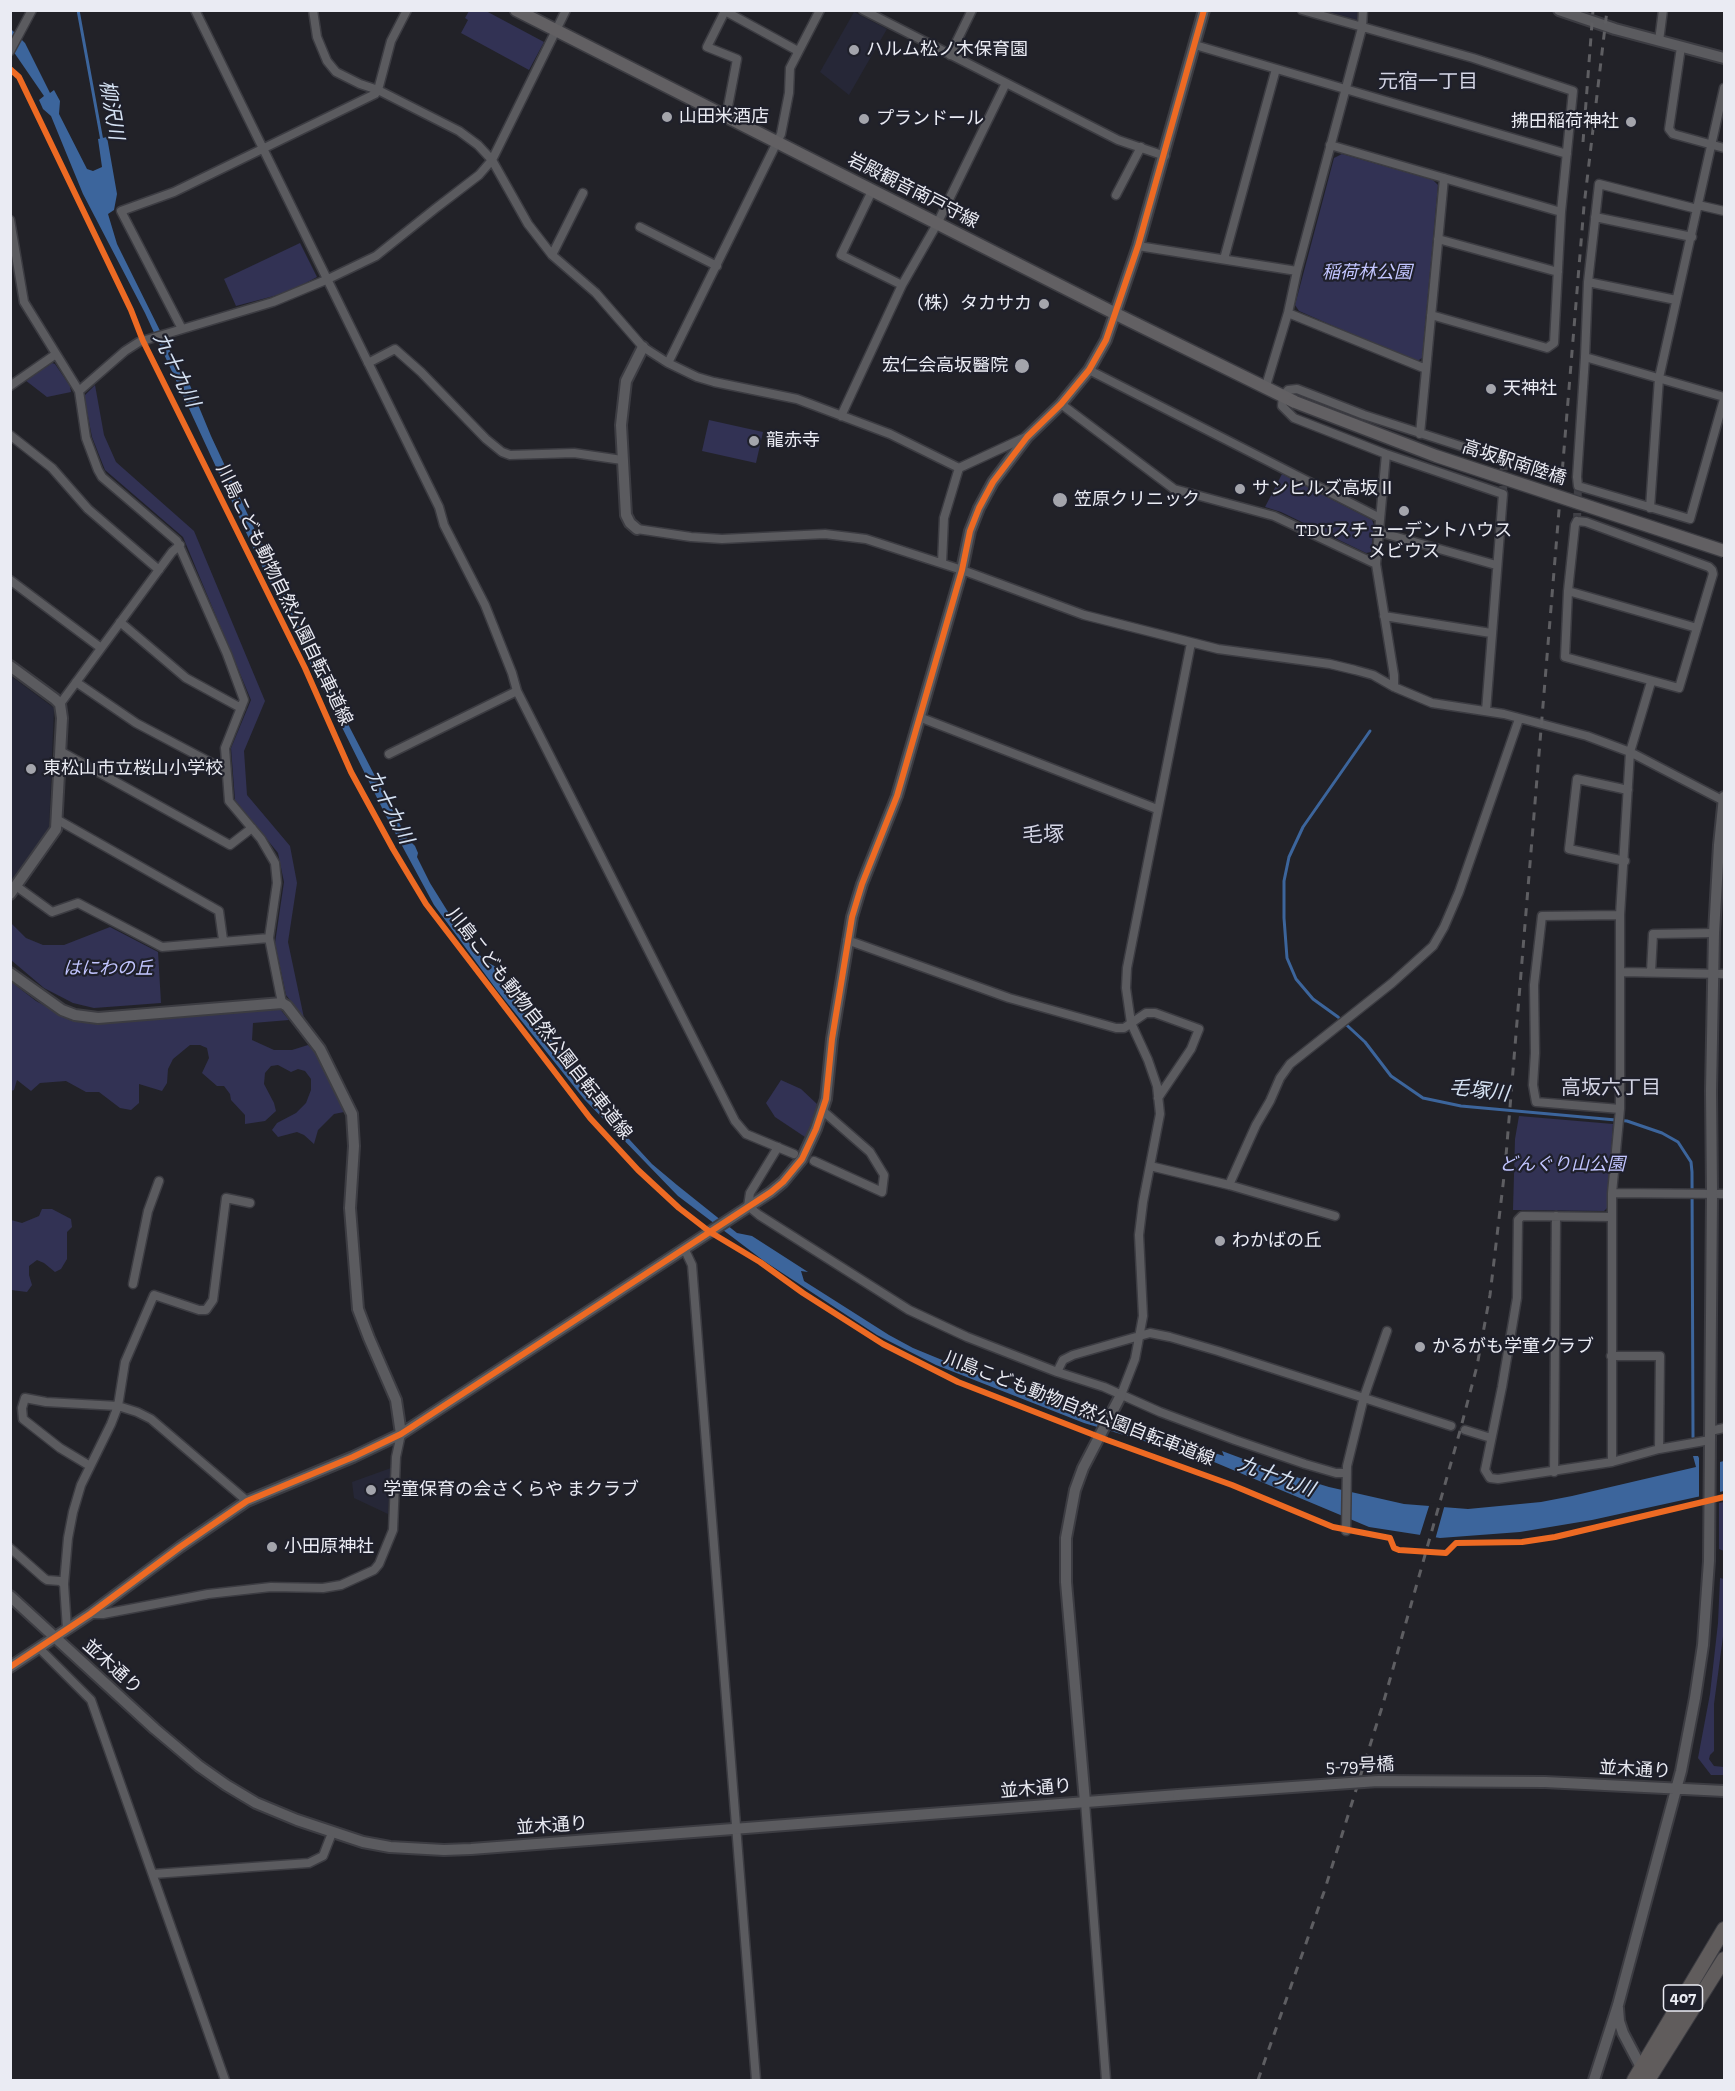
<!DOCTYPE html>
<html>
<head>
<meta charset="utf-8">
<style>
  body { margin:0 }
  #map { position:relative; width:1735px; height:2091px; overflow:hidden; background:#222228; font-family:"Zilla Slab",serif }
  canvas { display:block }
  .frame { position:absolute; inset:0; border:12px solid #eaebf3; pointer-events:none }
</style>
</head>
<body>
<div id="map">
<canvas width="1735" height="2091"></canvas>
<div class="frame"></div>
</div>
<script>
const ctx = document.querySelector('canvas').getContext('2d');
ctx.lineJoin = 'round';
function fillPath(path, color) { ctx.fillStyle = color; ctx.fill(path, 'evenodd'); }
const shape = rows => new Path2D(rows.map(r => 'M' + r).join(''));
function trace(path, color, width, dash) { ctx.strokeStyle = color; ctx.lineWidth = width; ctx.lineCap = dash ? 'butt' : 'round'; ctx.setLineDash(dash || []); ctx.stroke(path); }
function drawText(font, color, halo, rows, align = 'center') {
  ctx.font = font + ' "Zilla Slab","Noto Sans JP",serif'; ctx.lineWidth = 4.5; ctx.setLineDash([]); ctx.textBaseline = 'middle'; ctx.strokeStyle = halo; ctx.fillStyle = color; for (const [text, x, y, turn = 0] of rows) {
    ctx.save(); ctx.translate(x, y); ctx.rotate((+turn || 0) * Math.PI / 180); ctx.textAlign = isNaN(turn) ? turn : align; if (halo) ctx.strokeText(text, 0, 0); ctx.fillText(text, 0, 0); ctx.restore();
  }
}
fillPath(shape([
  [1325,11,1357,11,1357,20],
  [854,12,887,29,849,95,820,72],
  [11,676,54,708,49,829,11,881],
  [391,1468,388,1514,354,1498,352,1482]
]), '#262737');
fillPath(shape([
  [469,11,486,11,544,42,529,70,461,33,468,20,465,18],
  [1342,154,1433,180,1438,185,1422,358,1416,362,1299,311,1295,305,1334,158],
  [300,243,317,277,289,292,236,306,224,279],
  [52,363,55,364,70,386,71,392,47,397,25,380],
  [95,385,104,435,116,462,194,531,265,701,244,751,247,795,290,846,297,883,288,942,304,1018,286,995,275,943,284,882,278,853,235,800,231,748,251,700,183,537,105,470,92,437,84,396],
  [709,420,763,432,756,463,702,451],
  [1282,474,1372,520,1374,525,1371,552,1366,553,1281,512,1265,507],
  [11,923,26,938,43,945,64,945,110,927,133,939,158,952,161,1003,94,1008,73,1003,44,988,11,960],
  [10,981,36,1001,69,1019,97,1024,280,1009,289,1020,253,1023,252,1040,274,1050,292,1050,308,1045,315,1052,335,1086,342,1101,344,1112,334,1114,318,1130,314,1144,304,1135,297,1132,278,1137,272,1130,277,1123,296,1113,306,1103,311,1090,311,1079,305,1071,298,1069,291,1072,278,1065,271,1066,265,1073,264,1084,274,1103,276,1111,265,1121,245,1124,245,1115,231,1100,230,1094,224,1086,217,1086,202,1073,209,1058,207,1048,200,1045,190,1045,173,1059,168,1069,167,1083,162,1091,139,1084,139,1103,131,1110,120,1108,99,1092,86,1092,66,1081,40,1083,31,1091,17,1080,14,1090,11,1091],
  [781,1080,801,1089,817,1104,815,1117,805,1137,775,1117,766,1103],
  [1519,1116,1613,1124,1607,1208,1604,1211,1513,1210,1515,1139],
  [42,1209,52,1209,71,1219,72,1227,67,1232,67,1259,61,1269,55,1272,44,1263,37,1260,29,1266,29,1275,32,1285,27,1292,11,1290,11,1220,22,1223,39,1216],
  [1724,1502,1724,1551,1719,1549,1719,1503],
  [1720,1578,1724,1579,1724,1629,1714,1704,1714,1751,1710,1755,1709,1759,1714,1766,1724,1767,1724,1775,1711,1775,1698,1758,1710,1694,1718,1623]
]), '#323254');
fillPath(shape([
  [10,28,25,43,50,93,54,90,60,101,59,114,87,169,93,171,102,167,98,139,107,137,117,194,114,210,108,214,117,244,177,365,187,378,211,436,255,530,294,604,298,619,339,697,336,699,350,728,407,838,415,846,418,853,417,857,430,883,463,936,485,961,496,967,496,974,524,1004,586,1081,582,1084,585,1091,652,1164,677,1185,737,1233,752,1236,808,1272,801,1271,804,1281,889,1335,913,1348,1015,1390,1095,1418,1117,1417,1170,1439,1224,1456,1222,1451,1273,1470,1329,1487,1404,1504,1468,1509,1541,1502,1572,1496,1696,1467,1693,1456,1698,1456,1703,1466,1724,1461,1724,1491,1592,1520,1520,1532,1440,1538,1369,1527,1214,1462,1084,1423,936,1365,877,1335,764,1261,678,1196,584,1099,496,989,434,905,386,816,257,556,145,313,83,194,51,116,43,109,39,100,44,96,11,48]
]), '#3c659c');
fillPath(shape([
  [1699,1453,1704,1463,1720,1459,1720,1495,1699,1500],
  [1430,1503,1445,1504,1435,1540,1419,1538]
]), '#222228');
trace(shape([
  [78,10,102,141],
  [1370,731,1303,827,1289,857,1284,881,1284,918,1287,958,1296,979,1313,999,1338,1017,1365,1042,1391,1076,1423,1098,1461,1106,1627,1121,1662,1133,1678,1142,1691,1162,1692,1172,1693,1437]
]), '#3c659c', 3);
trace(shape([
  [1503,494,1504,460],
  [1577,521,1578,486]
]), '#404046', 8, [8, 4]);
const minor = shape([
  [195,10,439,507,444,525,485,605,512,673,517,691,735,1121,746,1134,794,1154],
  [313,10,317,37,327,61,336,72,360,84,378,90,459,131,478,145,492,160,528,224,552,255,596,293,643,347,668,363,697,377,714,382,797,399,890,434,959,468,1026,437],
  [863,10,1118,140,1165,156],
  [1302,10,1473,58,1573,91,1561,212,1554,343,1547,348,1431,315],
  [1363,10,1362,28,1297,271,1288,313,1426,369],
  [1659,41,1663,10],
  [1195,45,1567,154],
  [1681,47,1669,129,1673,134,1724,148],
  [10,51,32,10],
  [950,55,972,10],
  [726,117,737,59,707,47,725,11,798,51],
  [1330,145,1561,212],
  [872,191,841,255,902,285],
  [1116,195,1141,147],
  [1698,205,1724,211],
  [1595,217,1692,237],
  [10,220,24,302,79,391,86,438,98,470,102,477,177,541,227,654,244,700,225,748,229,801,261,839,275,863,277,883,269,938,282,1003],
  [640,227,717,266],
  [1438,239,1558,272],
  [1138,246,1297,271],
  [552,255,583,193],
  [1224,259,1276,69],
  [1588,282,1676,300],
  [182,329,121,211,174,192,375,94,378,90,391,41,407,10],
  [1585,357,1588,282,1599,184,1697,209],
  [368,363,395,349,421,372,486,439,502,452,510,455,574,453,622,460],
  [668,363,781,134,789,93,790,68,820,10],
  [1089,370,1380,518],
  [10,386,56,354],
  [1265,389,1288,313],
  [79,391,125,351,139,342,273,302,326,280,376,256,436,208,479,175,492,160,566,10],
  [1724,397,1585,357,1577,477,1578,486,1690,519,1724,399],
  [1061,404,1174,489,1274,516,1376,564],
  [841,416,902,285,937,224,1006,83],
  [1420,434,1444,178],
  [10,435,52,468,88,509,159,570],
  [1386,454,1376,564,1394,675,1394,687],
  [1650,508,1659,378,1724,88],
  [1577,521,1586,522,1709,567,1712,570,1713,574,1679,688,1565,657,1568,591,1575,525,1577,521],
  [637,529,691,537,722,539,825,534,866,539,962,570,1084,615,1218,649,1330,664,1355,670,1373,675,1394,687,1432,703,1504,714,1587,736,1630,752,1724,801],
  [1379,532,1496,565],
  [942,563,944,518,959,468],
  [10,580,101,648],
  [1568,591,1697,628],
  [1384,616,1491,633],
  [120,622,186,678,241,708],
  [76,682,136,723,225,770],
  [60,704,172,552,180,545],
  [1486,711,1503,494,1386,454,1294,418,1282,406,1283,396,1288,390,1297,389,1364,415,1504,460],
  [919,717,1157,809],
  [60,751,230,845,252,828],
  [389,754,517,691],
  [58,820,219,911,223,940],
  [1625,861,1569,849,1577,779,1628,790],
  [16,886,52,912,78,903,162,947,269,938],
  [847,940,1009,998,1116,1028,1124,1028,1146,1013,1155,1013,1199,1029,1191,1049,1158,1098],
  [1621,972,1724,974],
  [1651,972,1653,934,1714,933],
  [1620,1109,1536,1102,1533,1085,1535,1053,1534,985,1542,916,1620,915],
  [778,1147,750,1193,748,1206,759,1215,909,1310,967,1337,1057,1372,1104,1387,1160,1412,1235,1440,1305,1464,1336,1473,1346,1473],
  [814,1161,882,1192,884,1175,870,1152,823,1111],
  [1150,1166,1229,1185,1335,1216],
  [1229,1185,1256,1125,1270,1101,1280,1078,1290,1064,1392,983,1433,946,1444,927,1459,892,1519,719],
  [1612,1193,1620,1109,1620,915,1630,752,1651,682],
  [1611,1217,1522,1216,1518,1220,1517,1298,1502,1387,1485,1470,1490,1478,1498,1479,1612,1462],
  [684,1248,692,1265,756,2080],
  [133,1284,148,1211,159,1181],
  [1611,1356,1660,1356,1659,1449],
  [1057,1372,1063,1360,1073,1355,1150,1333,1170,1337,1218,1351,1451,1426],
  [1121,1395,1135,1359,1143,1316,1139,1235,1143,1202,1160,1114,1157,1086,1148,1060,1131,1023,1126,988,1127,968,1191,643],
  [1465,1430,1491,1438],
  [1710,1431,1724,1428],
  [1710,1440,1659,1449,1612,1462,1612,1193,1724,1194],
  [90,1466,60,1448,23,1419,22,1408,25,1398,46,1402,118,1406,137,1412,151,1419,247,1501],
  [1554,1472,1556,1216],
  [1346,1531,1347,1466,1364,1397,1387,1331],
  [10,1548,44,1578,47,1580,60,1581,64,1584,67,1629],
  [64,1584,68,1538,73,1512,81,1485,111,1424,118,1406,125,1362,154,1295,199,1310,206,1310,213,1300,226,1198,250,1203],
  [90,1614,103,1614,208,1594,271,1587,323,1588,341,1585,374,1570,379,1564,393,1530,396,1457,401,1434],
  [40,1649,91,1700,225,2080],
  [1085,1802,1106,2080],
  [153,1874,309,1863,323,1856,332,1833]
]);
const tertiary = shape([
  [1559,10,1615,29,1724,58],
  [637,529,630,523,626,515,621,425,626,381,643,347],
  [10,666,55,699,60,704,62,718,56,829,10,894],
  [10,973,62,1010,75,1015,98,1018,282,1003,287,1006,320,1049,352,1114,354,1146,350,1208,358,1309,369,1338,396,1400,401,1434],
  [10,1596,155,1729,199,1766,226,1785,256,1803,297,1820,363,1842,390,1847,444,1850,471,1849,1178,1795],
  [10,1667,90,1614,180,1547,247,1501,353,1457,401,1434,771,1192,783,1182,802,1159,816,1129,826,1099,832,1039,852,917,862,884,897,796,962,570,970,531,979,508,993,482,1027,437,1061,404,1089,370,1106,340,1138,246,1204,10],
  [1545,1782,1724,1791],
  [1085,1802,1066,1582,1066,1538,1075,1490,1083,1468,1121,1395],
  [1618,2008,1619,2021,1623,2033,1643,2071],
  [1594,2080,1618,2005,1681,1771,1695,1698,1703,1645,1709,1561,1712,1193,1711,1091,1714,933,1719,845,1724,797]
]);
const secondary = shape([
  [516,10,1116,314,1295,402]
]);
const trunk = shape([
  [1634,2080,1724,1929],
  [1648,2080,1724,1959]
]);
trace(minor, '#3c3c42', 11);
trace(tertiary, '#3c3c42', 14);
trace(secondary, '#3c3c42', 15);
trace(trunk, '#3c3c42', 16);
trace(minor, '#5b5b5f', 8);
trace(tertiary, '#5b5b5f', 10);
trace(secondary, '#626063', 12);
trace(trunk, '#605c5c', 14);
trace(shape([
  [1583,142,1593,10],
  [1258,2080,1324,1892,1383,1704,1460,1431,1477,1366,1490,1295,1505,1168,1584,206,1607,10]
]), '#5e5e62', 3, [8, 8]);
const tertiaryBridge = shape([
  [1178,1795,1378,1781,1545,1782]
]);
const secondaryBridge = shape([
  [1295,402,1436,456,1724,551]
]);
trace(tertiaryBridge, '#3c3c42', 14, []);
trace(secondaryBridge, '#3c3c42', 15, []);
trace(tertiaryBridge, '#5b5b5f', 10);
trace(secondaryBridge, '#626063', 12);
trace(shape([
  [10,69,19,77,131,310,143,341,305,668,351,772,393,849,426,904,590,1118,638,1170,679,1208,710,1232,760,1262,803,1293,883,1344,958,1382,1107,1440,1232,1485,1333,1527,1390,1538,1394,1548,1399,1550,1446,1553,1456,1543,1522,1542,1555,1537,1724,1497],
  [10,1667,90,1614,180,1547,247,1501,353,1457,401,1434,771,1192,783,1182,802,1159,816,1129,826,1099,832,1039,852,917,862,884,897,796,962,570,970,531,979,508,993,482,1027,437,1061,404,1089,370,1106,340,1138,246,1204,10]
]), '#ed6a23', 6);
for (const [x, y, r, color] of [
  [854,50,6,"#a4a5ac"],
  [667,117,6,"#a4a5ac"],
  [864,119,6,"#a4a5ac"],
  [1631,122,6,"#a4a5ac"],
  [1044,304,6,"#a4a5ac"],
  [1022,366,8,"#a4a5ac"],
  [1491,389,6,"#a4a5ac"],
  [754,441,6,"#a4a5ac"],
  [1240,489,6,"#a4a5ac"],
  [1060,500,8,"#a4a5ac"],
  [1404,511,6,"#a4a5ac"],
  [31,769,6,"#a4a5ac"],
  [1220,1241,6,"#a4a5ac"],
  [1420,1347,6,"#a4a5ac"],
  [371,1490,6,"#a4a5ac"],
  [272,1547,6,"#a4a5ac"]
]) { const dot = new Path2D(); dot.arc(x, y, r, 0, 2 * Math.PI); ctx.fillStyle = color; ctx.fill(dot); trace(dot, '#1f202b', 2); }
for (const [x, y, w] of [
  [1683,1998,39]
]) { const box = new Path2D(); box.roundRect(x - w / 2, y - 13, w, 26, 4.5); ctx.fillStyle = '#1f202b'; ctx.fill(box); trace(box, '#eaebf3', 1.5); }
drawText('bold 16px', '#eaebf3', null, [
  ["407",1683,1998]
]);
drawText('18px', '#eaebf3', '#1f202b', [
  ["ハルム松ノ木保育園",866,50],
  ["山田米酒店",679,117],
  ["プランドール",876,119],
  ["拂田稲荷神社",1619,122,"right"],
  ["（株）タカサカ",1032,304,"right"],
  ["宏仁会高坂醫院",1008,366,"right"],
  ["天神社",1503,389],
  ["龍赤寺",766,441],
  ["サンヒルズ高坂Ⅱ",1252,489],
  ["笠原クリニック",1074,500],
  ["TDUスチューデントハウス",1404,531,"center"],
  ["メビウス",1404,552,"center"],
  ["東松山市立桜山小学校",43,769],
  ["わかばの丘",1232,1241],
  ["かるがも学童クラブ",1432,1347],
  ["学童保育の会さくらや まクラブ",383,1490],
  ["小田原神社",284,1547]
], 'left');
drawText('18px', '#eaebf3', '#1f202b', [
  ["岩殿観音南戸守線",913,191,27],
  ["高坂駅南陸橋",1514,463,18],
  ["川島こども動物自然公園自転車道線",284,595,64],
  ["川島こども動物自然公園自転車道線",539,1024,52],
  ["川島こども動物自然公園自転車道線",1079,1409,21],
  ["並木通り",112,1667,42],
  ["5-79号橋",1360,1766,-2],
  ["並木通り",1635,1770,3],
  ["並木通り",1036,1789,-5],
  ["並木通り",552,1826,-4]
]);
drawText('italic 18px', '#c2c5ff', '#1f202b', [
  ["稲荷林公園",1367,273],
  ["はにわの丘",108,969],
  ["どんぐり山公園",1562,1165]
]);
drawText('20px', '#d3d4e4', '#1f202b', [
  ["元宿一丁目",1428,82],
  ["高坂六丁目",1611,1088]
]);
drawText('italic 20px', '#d5e2f3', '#1f202b', [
  ["柳沢川",111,110,80],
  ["九十九川",176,370,64],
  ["九十九川",389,807,63],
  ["毛塚川",1479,1091,7],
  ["九十九川",1276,1477,20]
]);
drawText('21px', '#d3d4e4', '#1f202b', [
  ["毛塚",1043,835]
]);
</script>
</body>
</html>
